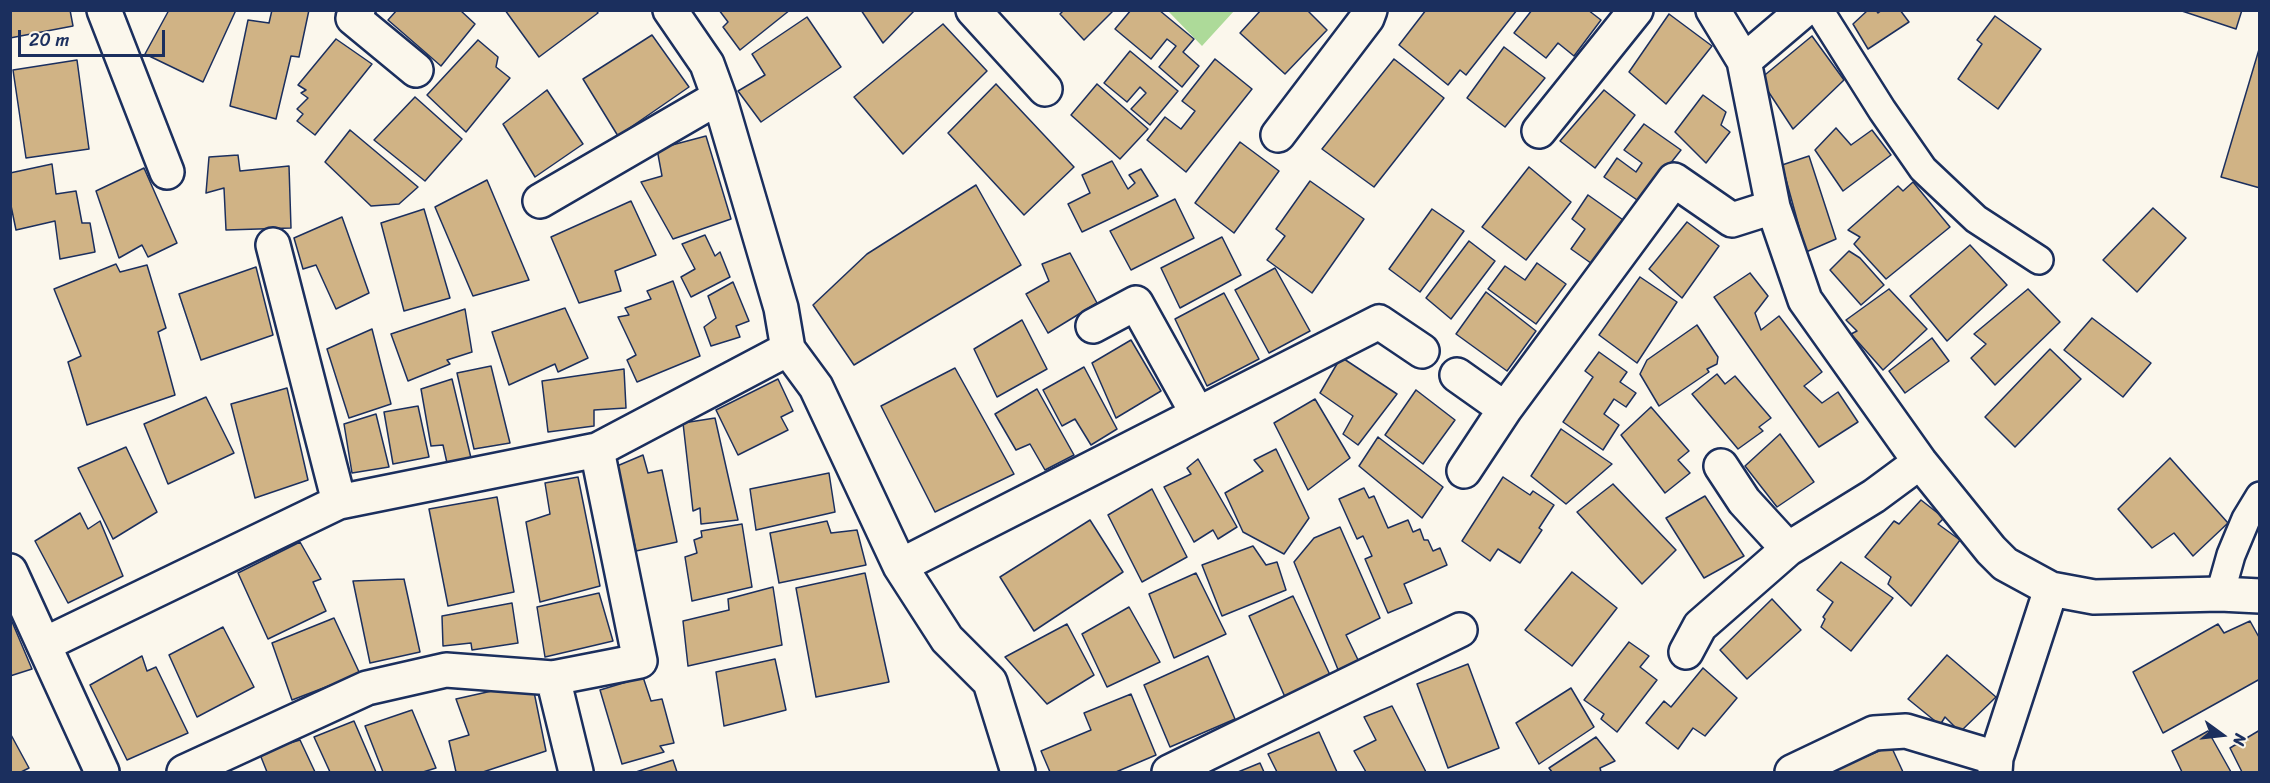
<!DOCTYPE html>
<html>
<head>
<meta charset="utf-8">
<style>
  body { margin:0 }
  #map { position:relative; width:2270px; height:783px; overflow:hidden; background:#fbf7ec; font-family:Sriracha,sans-serif }
  canvas { display:block }
  .frame { position:absolute; inset:0; border:12px solid #1b2f5e; pointer-events:none }
  .north { position:absolute; left:2192px; top:705px; width:60px; height:60px; -webkit-text-stroke:4px #fbf7ec; paint-order:stroke; rotate:105deg; font-size:16px; font-weight:700; line-height:24px; text-align:center; color:#1b2f5e }
  .north::after { content:''; display:block; margin:auto; width:21px; height:27px; background:#1b2f5e; clip-path:polygon(50% 0,100% 100%,50% 72%,0 100%) }
  .scale { position:absolute; left:18px; top:30px; width:147px; height:27px; box-sizing:border-box; border:3px solid #1b2f5e; border-top:0; padding-left:8px; font-size:18px; line-height:21px; white-space:nowrap; color:#1b2f5e; -webkit-text-stroke:4px #fbf7ec; paint-order:stroke }
</style>
</head>
<body>
<div id="map">
<canvas width="2270" height="783"></canvas>
<div class="frame"></div>
<div class="north">N</div>
<div class="scale">20 m</div>
</div>
<script>
const ctx = document.querySelector('canvas').getContext('2d');
ctx.lineJoin = 'round';
function fillPath(path, color) { ctx.fillStyle = color; ctx.fill(path, 'evenodd'); }
const shape = rows => new Path2D(rows.map(r => 'M' + r).join(''));
function trace(path, color, width, dash) { ctx.strokeStyle = color; ctx.lineWidth = width; ctx.lineCap = dash ? 'butt' : 'round'; ctx.setLineDash(dash || []); ctx.stroke(path); }
fillPath(shape([
  [1168,11,1167,11,1234,11,1202,46]
]), '#adda99');
const building = shape([
  [10,10,70,10,73,26,10,38,10,10],
  [169,10,236,10,203,82,145,54,169,10],
  [272,10,309,10,299,57,291,56,276,119,230,106,248,20,269,23,272,10],
  [397,10,460,10,475,24,441,66,388,20,397,10],
  [505,10,596,10,598,13,539,57,505,10],
  [719,10,790,10,740,50,723,27,728,22,719,10],
  [861,10,915,10,883,43,861,10],
  [1064,10,1114,10,1084,40,1060,14,1064,10],
  [1131,10,1159,10,1194,39,1183,52,1199,66,1182,87,1159,67,1176,46,1167,39,1151,59,1115,29,1131,10],
  [1261,10,1307,10,1327,30,1285,74,1240,33,1261,10],
  [1426,10,1517,10,1466,75,1460,70,1448,85,1399,45,1426,10],
  [1532,10,1588,10,1601,20,1574,56,1558,43,1546,58,1514,33,1532,10],
  [1868,10,1876,10,1878,13,1882,10,1900,10,1909,22,1868,49,1853,24,1868,10],
  [2179,10,2242,10,2236,29,2179,10],
  [1669,14,1712,46,1666,104,1629,72,1669,14],
  [1995,16,2041,49,1998,109,1958,79,1982,44,1977,40,1995,16],
  [807,17,841,67,761,122,738,91,765,75,752,54,807,17],
  [943,24,987,71,903,154,854,97,943,24],
  [652,35,689,87,618,136,583,79,652,35],
  [1812,36,1844,80,1793,129,1760,79,1812,36],
  [336,39,372,64,315,135,297,121,303,114,297,109,308,98,301,93,306,90,298,85,336,39],
  [478,40,498,57,496,67,510,78,466,132,427,95,478,40],
  [2260,46,2260,188,2221,177,2260,46],
  [1504,47,1545,78,1505,127,1467,98,1504,47],
  [1130,51,1178,91,1150,125,1131,109,1146,93,1140,87,1127,102,1104,83,1130,51],
  [1215,59,1252,89,1186,172,1147,140,1165,117,1181,129,1195,111,1182,101,1215,59],
  [1394,59,1444,98,1374,187,1322,149,1394,59],
  [77,60,89,149,26,158,13,70,77,60],
  [996,84,1074,167,1024,215,948,133,996,84],
  [1097,84,1148,129,1120,159,1071,115,1097,84],
  [547,90,583,144,535,177,503,124,547,90],
  [1604,90,1635,115,1595,168,1560,141,1604,90],
  [1703,95,1726,112,1721,125,1730,132,1706,163,1675,132,1703,95],
  [415,97,462,139,425,181,374,140,415,97],
  [1644,124,1681,150,1640,202,1604,177,1617,158,1636,172,1642,163,1624,150,1644,124],
  [1836,128,1851,145,1872,130,1891,155,1843,191,1815,150,1836,128],
  [350,130,418,187,399,204,371,206,325,162,350,130],
  [706,136,731,219,673,239,641,182,662,176,657,149,706,136],
  [1240,142,1279,171,1234,233,1195,203,1240,142],
  [238,155,240,171,289,166,291,228,226,230,224,188,206,193,209,157,238,155],
  [1809,156,1836,239,1806,252,1782,165,1809,156],
  [1112,161,1128,189,1135,183,1129,175,1141,169,1158,196,1082,232,1068,204,1090,193,1082,175,1112,161],
  [52,164,56,194,76,191,82,223,90,223,95,252,60,259,55,221,16,230,10,201,10,173,52,164],
  [1529,167,1571,202,1526,260,1482,227,1529,167],
  [144,168,177,243,148,257,142,245,119,258,96,191,144,168],
  [487,180,529,280,473,296,435,207,487,180],
  [1310,181,1364,219,1312,293,1267,260,1285,236,1276,229,1310,181],
  [1913,182,1950,227,1886,279,1854,244,1860,237,1848,230,1898,186,1903,191,1913,182],
  [976,185,1021,265,854,365,813,305,867,254,976,185],
  [1588,195,1626,222,1595,266,1571,249,1585,229,1572,219,1588,195],
  [1175,199,1194,238,1131,270,1110,231,1175,199],
  [631,201,656,255,615,271,621,291,579,303,551,237,631,201],
  [2153,208,2186,238,2137,292,2103,260,2153,208],
  [424,209,450,298,404,311,381,223,424,209],
  [1432,209,1464,231,1420,292,1389,269,1432,209],
  [342,217,369,293,336,309,316,265,303,269,294,238,342,217],
  [1687,222,1719,246,1682,298,1649,269,1687,222],
  [705,235,715,256,720,252,730,277,691,297,681,277,695,269,682,244,705,235],
  [1222,237,1241,275,1180,308,1161,268,1222,237],
  [1469,241,1495,261,1451,319,1426,298,1469,241],
  [1970,245,2007,285,1947,341,1910,296,1970,245],
  [1849,251,1860,258,1884,285,1861,305,1830,270,1849,251],
  [1070,253,1097,303,1048,333,1026,294,1049,281,1042,264,1070,253],
  [1537,263,1566,284,1536,324,1488,289,1505,266,1525,280,1537,263],
  [116,264,120,272,147,265,166,328,158,332,175,395,87,425,68,362,81,356,54,289,116,264],
  [256,267,273,335,201,360,179,294,256,267],
  [1275,268,1310,331,1269,353,1235,290,1275,268],
  [1750,273,1768,296,1755,313,1761,330,1779,316,1822,372,1804,386,1822,403,1838,392,1858,422,1819,447,1714,297,1750,273],
  [1640,277,1677,302,1637,363,1599,335,1640,277],
  [673,281,700,356,637,382,627,360,636,355,618,317,629,315,625,308,651,299,647,291,673,281],
  [733,282,749,321,736,326,740,337,711,346,704,327,716,318,708,296,733,282],
  [1889,289,1927,329,1883,370,1851,334,1857,331,1846,320,1889,289],
  [2028,289,2060,322,1995,385,1971,358,1986,344,1974,334,2028,289],
  [1486,292,1536,331,1507,371,1456,334,1486,292],
  [1224,293,1259,359,1207,386,1175,319,1224,293],
  [565,308,588,358,558,372,555,364,509,385,492,332,565,308],
  [465,309,472,352,447,360,450,364,408,381,391,334,465,309],
  [2092,318,2151,363,2123,397,2064,350,2092,318],
  [1022,320,1047,369,997,397,974,349,1022,320],
  [1697,325,1718,357,1717,364,1707,369,1709,372,1659,406,1640,374,1647,360,1697,325],
  [372,329,391,404,349,418,327,349,372,329],
  [1932,338,1949,361,1905,393,1889,371,1932,338],
  [1131,340,1161,391,1116,418,1092,363,1131,340],
  [2050,349,2081,379,2015,447,1985,417,2050,349],
  [1599,352,1627,372,1620,382,1636,393,1626,407,1614,399,1604,414,1619,425,1603,450,1563,422,1593,377,1585,371,1599,352],
  [1341,357,1397,394,1358,445,1343,434,1353,416,1320,393,1341,357],
  [491,366,510,443,474,449,457,373,491,366],
  [1084,367,1117,429,1091,445,1075,419,1062,426,1043,390,1084,367],
  [955,368,1014,474,935,512,881,406,955,368],
  [624,369,626,408,594,410,594,426,548,432,542,381,624,369],
  [1717,374,1725,384,1735,376,1771,418,1759,427,1763,431,1738,449,1692,394,1717,374],
  [452,379,471,458,447,463,443,445,431,446,421,389,452,379],
  [778,379,793,411,781,417,788,430,738,455,716,410,778,379],
  [287,388,308,480,255,498,231,404,287,388],
  [1037,389,1074,455,1045,470,1030,444,1016,450,995,414,1037,389],
  [1416,390,1455,420,1423,464,1385,435,1416,390],
  [206,397,234,453,168,484,144,424,206,397],
  [1315,399,1350,458,1308,490,1274,423,1315,399],
  [418,406,429,457,393,464,384,412,418,406],
  [1651,407,1689,451,1678,460,1690,473,1665,493,1621,435,1651,407],
  [376,414,389,467,352,473,344,424,376,414],
  [715,418,738,520,701,524,700,508,693,511,683,423,715,418],
  [1561,429,1612,464,1566,504,1531,476,1561,429],
  [1780,434,1814,482,1777,507,1745,466,1780,434],
  [1378,437,1443,487,1422,518,1359,466,1378,437],
  [126,447,157,512,113,539,78,468,126,447],
  [1276,449,1309,518,1284,554,1243,532,1225,493,1263,471,1254,460,1276,449],
  [643,455,648,473,662,470,677,542,636,551,617,466,643,455],
  [2170,458,2228,523,2193,556,2174,533,2152,548,2118,509,2170,458],
  [1198,459,1237,527,1218,539,1213,530,1194,542,1164,487,1191,474,1187,468,1198,459],
  [829,473,835,512,756,530,750,489,829,473],
  [578,477,600,586,540,602,526,522,550,514,545,483,578,477],
  [1503,477,1530,495,1533,491,1554,505,1539,528,1542,530,1520,563,1498,549,1490,561,1462,541,1503,477],
  [1613,484,1676,550,1642,584,1577,512,1613,484],
  [1364,488,1369,498,1374,496,1388,528,1408,520,1413,532,1420,529,1424,540,1428,540,1433,551,1440,548,1447,565,1404,584,1412,603,1388,613,1365,559,1372,556,1363,536,1357,539,1339,499,1364,488],
  [1152,489,1187,557,1142,582,1108,515,1152,489],
  [1705,496,1744,556,1704,578,1666,518,1705,496],
  [497,497,514,592,448,606,429,509,497,497],
  [1921,500,1944,518,1938,524,1960,540,1911,606,1888,584,1891,577,1865,557,1894,521,1899,524,1921,500],
  [80,513,88,529,100,521,123,576,68,603,35,541,80,513],
  [1090,520,1123,572,1034,631,1000,577,1090,520],
  [827,521,831,533,857,530,866,565,779,583,770,533,827,521],
  [742,524,752,587,692,601,685,557,697,553,694,540,702,537,701,531,742,524],
  [1340,527,1380,618,1346,635,1361,666,1339,672,1294,562,1314,538,1340,527],
  [300,542,321,579,313,582,326,611,268,639,238,573,300,542],
  [1253,546,1266,565,1277,562,1286,590,1222,616,1202,565,1253,546],
  [1841,562,1893,598,1851,651,1821,627,1825,619,1823,617,1833,602,1817,590,1841,562],
  [1572,572,1617,608,1572,666,1525,630,1572,572],
  [865,573,889,682,816,697,796,588,865,573],
  [1196,573,1226,634,1174,658,1149,594,1196,573],
  [404,579,420,652,370,663,353,581,404,579],
  [773,587,782,645,688,666,683,621,729,610,728,599,773,587],
  [599,593,613,641,545,657,537,607,599,593],
  [1293,596,1331,677,1285,697,1249,616,1293,596],
  [1772,599,1801,630,1747,679,1720,650,1772,599],
  [512,603,518,643,472,650,471,643,443,646,442,616,512,603],
  [1129,607,1160,662,1107,687,1082,634,1129,607],
  [10,617,32,669,10,676,10,617],
  [334,618,360,674,292,700,272,643,334,618],
  [2250,621,2260,639,2260,679,2163,733,2133,672,2218,624,2224,633,2250,621],
  [1067,624,1094,675,1047,704,1005,657,1067,624],
  [223,627,254,687,197,717,169,655,223,627],
  [1629,642,1649,656,1640,667,1657,680,1617,732,1601,719,1604,714,1584,700,1629,642],
  [1947,655,1996,697,1960,732,1945,717,1940,725,1908,699,1947,655],
  [142,656,147,671,156,667,188,733,127,760,90,685,142,656],
  [1208,656,1235,719,1170,747,1144,685,1208,656],
  [775,659,786,710,724,726,716,672,775,659],
  [1468,664,1499,748,1448,768,1417,684,1468,664],
  [1703,668,1737,698,1705,736,1693,728,1678,749,1646,723,1664,701,1671,707,1703,668],
  [643,677,651,701,662,699,674,743,660,746,664,752,622,764,600,690,643,677],
  [532,682,546,751,483,772,456,772,449,741,469,735,456,699,532,682],
  [1571,688,1594,727,1539,764,1516,723,1571,688],
  [1131,694,1156,755,1116,772,1050,772,1041,751,1091,730,1084,713,1131,694],
  [1392,706,1426,772,1366,772,1354,751,1376,740,1364,717,1392,706],
  [412,710,436,768,423,772,383,772,365,726,412,710],
  [354,721,376,772,330,772,314,737,354,721],
  [2260,730,2260,772,2242,772,2230,748,2260,730],
  [2208,731,2231,772,2182,772,2172,751,2208,731],
  [1319,732,1337,772,1277,772,1268,754,1319,732],
  [10,733,29,768,21,772,10,772,10,733],
  [1596,737,1615,761,1600,768,1601,772,1552,772,1549,768,1596,737],
  [300,740,315,772,267,772,259,752,300,740],
  [1891,746,1903,772,1829,772,1891,746],
  [673,760,677,772,636,772,673,760],
  [1260,763,1264,772,1238,772,1260,763]
]);
fillPath(building, '#d0b385');
trace(building, '#1b2f5e', 1.5);
const service = shape([
  [1819,10,1882,110,1923,169,1976,219,2039,260],
  [2220,594,2231,555,2246,519,2260,496]
]);
const minor = shape([
  [104,10,167,172],
  [358,10,353,18,416,70],
  [670,10,707,64,719,97,781,308,788,349,816,387,900,566,947,639,990,682,1018,772],
  [973,10,1045,89],
  [1713,10,1744,61],
  [1539,131,1636,10],
  [1278,135,1367,18,1370,10],
  [540,201,719,97],
  [1773,207,1744,61,1804,10],
  [273,245,339,502],
  [1093,326,1136,303,1197,413],
  [1457,375,1505,409,1674,180,1732,220,1773,207,1805,300,1920,462,1991,550,2005,564,2051,589,2094,597,2220,594,2260,596],
  [1721,466,1744,501,1788,549],
  [1464,471,1505,409],
  [900,566,1379,322,1422,351],
  [10,571,102,772],
  [45,644,339,502,597,450,788,349],
  [1686,652,1700,626,1788,549,1874,496,1920,462],
  [553,678,576,772],
  [184,772,367,688,446,670,553,678,640,661,597,450],
  [1169,772,1460,630],
  [1792,772,1874,733,1906,731,1996,758],
  [1995,772,1996,758,2051,589]
]);
trace(service, '#1b2f5e', 32);
trace(minor, '#1b2f5e', 38);
trace(service, '#fbf7ec', 27);
trace(minor, '#fbf7ec', 33);
</script>
</body>
</html>
